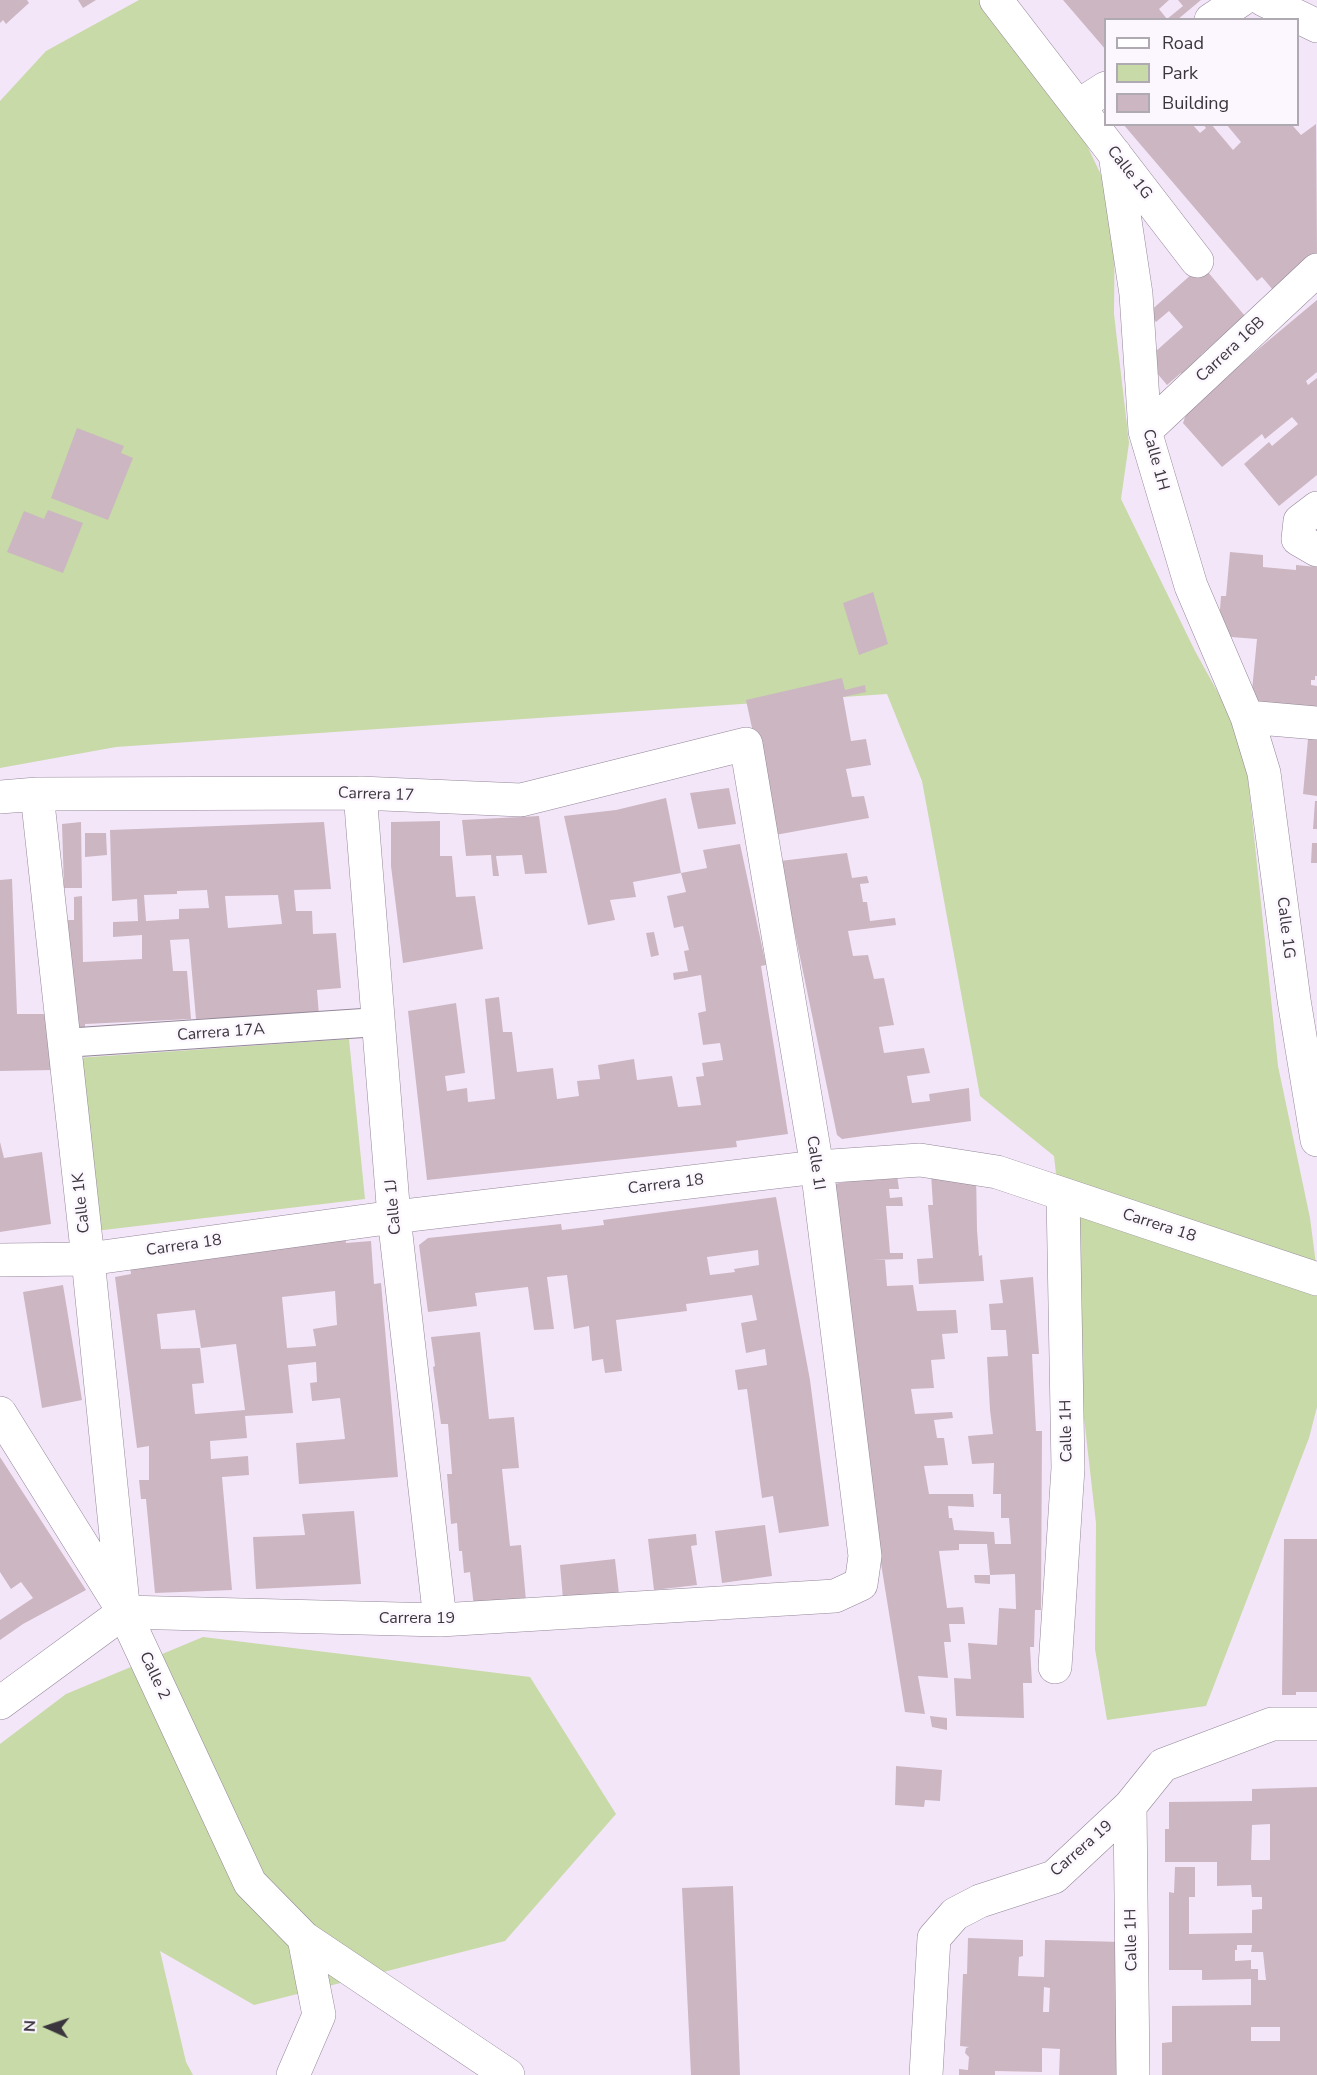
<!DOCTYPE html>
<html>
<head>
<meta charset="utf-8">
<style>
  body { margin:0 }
  #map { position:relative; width:1317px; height:2075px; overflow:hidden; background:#f4e6f9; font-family:"Nunito Sans",sans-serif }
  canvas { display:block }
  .legend { position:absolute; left:1104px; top:18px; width:195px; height:108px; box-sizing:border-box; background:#fcf7fe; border:2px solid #afa9b1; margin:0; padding:8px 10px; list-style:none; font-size:18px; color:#3b353d }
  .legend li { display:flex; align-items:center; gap:12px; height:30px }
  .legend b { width:30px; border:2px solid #afa9b1 }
  .north { position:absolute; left:18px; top:1997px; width:60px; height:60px; -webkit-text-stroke:4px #fcf7fe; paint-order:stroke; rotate:273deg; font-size:16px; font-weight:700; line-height:24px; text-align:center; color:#3b353d }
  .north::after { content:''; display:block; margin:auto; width:21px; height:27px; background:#3b353d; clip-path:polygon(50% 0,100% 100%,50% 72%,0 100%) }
</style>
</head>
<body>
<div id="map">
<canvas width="1317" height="2075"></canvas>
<ul class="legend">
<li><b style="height:8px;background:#fff"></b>Road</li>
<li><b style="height:16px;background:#c7daa7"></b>Park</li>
<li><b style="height:16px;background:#ccb6c2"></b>Building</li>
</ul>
<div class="north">N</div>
</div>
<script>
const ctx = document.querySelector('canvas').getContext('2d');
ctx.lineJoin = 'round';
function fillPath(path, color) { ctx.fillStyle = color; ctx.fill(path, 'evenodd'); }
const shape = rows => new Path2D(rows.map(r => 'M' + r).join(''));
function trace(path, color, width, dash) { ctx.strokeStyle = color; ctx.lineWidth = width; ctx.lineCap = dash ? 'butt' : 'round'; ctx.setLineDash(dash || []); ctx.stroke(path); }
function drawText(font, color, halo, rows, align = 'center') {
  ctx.font = font + ' "Nunito Sans",sans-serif'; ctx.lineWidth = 5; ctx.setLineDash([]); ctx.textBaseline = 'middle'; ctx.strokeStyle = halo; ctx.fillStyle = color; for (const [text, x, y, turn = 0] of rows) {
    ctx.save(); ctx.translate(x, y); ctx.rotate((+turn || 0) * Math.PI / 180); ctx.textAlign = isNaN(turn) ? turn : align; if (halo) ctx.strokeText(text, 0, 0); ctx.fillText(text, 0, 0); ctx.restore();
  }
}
fillPath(shape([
  [139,0,983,0,1057,83,1115,204,1114,314,1129,443,1121,499,1195,651,1244,740,1278,1066,1310,1218,1317,1272,1317,1407,1309,1438,1206,1706,1107,1720,1095,1649,1096,1523,1054,1156,980,1096,922,781,887,694,116,747,0,768,0,101,46,51],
  [349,1039,365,1199,87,1232,77,1058],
  [203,1637,530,1677,616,1814,505,1941,254,2005,160,1951,186,2062,193,2075,0,2075,0,1744,66,1694]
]), '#c7daa7');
fillPath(shape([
  [0,0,27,0,29,3,6,24,3,20,0,23],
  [78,0,96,0,83,8],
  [1063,0,1169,0,1159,9,1167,19,1183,6,1178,0,1201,0,1177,20,1106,20,1106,50],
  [1123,124,1192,124,1200,133,1206,128,1203,124,1211,124,1233,150,1241,142,1226,124,1295,124,1293,126,1301,135,1316,124,1317,254,1273,290,1262,277,1257,281],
  [1202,265,1245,316,1201,355,1202,358,1183,375,1181,373,1167,385,1146,360,1183,327,1169,311,1156,322,1148,313],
  [1317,300,1317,372,1306,381,1308,385,1317,378,1317,475,1279,506,1244,464,1269,442,1272,446,1298,424,1292,417,1265,439,1262,434,1222,467,1183,423,1188,408],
  [77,428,124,446,121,453,133,458,108,520,51,498],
  [48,510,83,523,63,573,7,552,24,511,44,519],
  [1230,552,1263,555,1263,567,1296,570,1296,565,1317,567,1317,676,1315,676,1315,680,1311,680,1311,685,1317,686,1317,707,1251,701,1257,639,1218,636,1221,596,1226,596],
  [873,592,888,644,859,655,843,603],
  [842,678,845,690,865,685,866,692,843,697,851,741,866,739,871,765,846,769,852,797,864,796,869,818,775,835,746,700],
  [1309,728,1317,728,1317,796,1303,794],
  [729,788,736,824,698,829,690,793],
  [666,798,681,873,633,882,636,897,610,900,615,920,588,925,564,816,616,810],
  [1315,801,1317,801,1317,829,1313,829],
  [539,816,547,873,525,874,522,855,496,856,499,876,493,876,491,855,466,856,462,820],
  [440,821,440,856,452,856,456,897,475,896,483,949,403,963,391,866,391,822],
  [81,822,82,888,64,888,62,824],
  [324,822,331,889,294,890,296,911,312,911,313,934,336,933,341,988,317,990,319,1015,196,1019,189,939,170,940,173,971,187,971,191,1019,85,1024,85,1028,70,1028,64,920,74,920,74,897,82,896,83,962,142,959,142,935,113,937,113,922,138,921,137,899,112,901,110,830],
  [207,890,209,908,179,909,179,919,146,921,144,895,177,894,177,891],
  [278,895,282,924,228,928,225,896],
  [85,833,106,833,107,855,85,857],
  [1312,843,1317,843,1317,863,1311,863],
  [740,844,766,965,761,966,788,1134,736,1141,737,1147,427,1180,408,1011,456,1003,465,1073,445,1076,447,1091,467,1088,468,1102,495,1099,485,999,499,997,503,1032,512,1032,517,1072,553,1068,557,1099,579,1096,577,1081,600,1079,598,1065,634,1059,637,1080,672,1076,678,1107,701,1105,696,1077,704,1076,702,1063,723,1060,720,1043,703,1045,698,1013,706,1011,701,975,674,980,673,973,688,971,684,951,689,950,683,926,674,928,667,896,686,892,681,873,707,868,703,850],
  [847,853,852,878,867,876,869,883,860,884,863,902,867,902,870,921,895,918,896,925,848,931,853,956,868,955,874,979,884,978,894,1025,879,1027,884,1053,924,1048,930,1073,907,1076,912,1103,930,1101,929,1094,969,1088,971,1121,842,1139,837,1135,780,861],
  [12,879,17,1014,48,1014,53,1070,0,1071,0,880],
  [654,932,659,955,651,957,646,933],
  [0,1142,4,1158,42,1152,51,1224,0,1232],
  [976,1171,977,1230,979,1256,982,1255,984,1281,919,1284,917,1259,933,1258,928,1205,933,1205,931,1174],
  [886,1175,897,1175,899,1189,889,1189,890,1198,902,1197,903,1206,886,1206,890,1253,903,1253,903,1259,872,1260,885,1260,887,1286,913,1285,917,1311,956,1310,958,1333,942,1334,945,1359,931,1360,934,1388,911,1389,915,1414,952,1412,953,1418,934,1420,937,1438,944,1438,948,1465,924,1466,929,1494,973,1494,974,1507,948,1506,949,1518,952,1518,954,1530,994,1532,995,1544,1011,1544,1009,1518,1001,1518,1001,1494,993,1494,994,1463,972,1464,968,1436,993,1434,990,1410,987,1357,1008,1356,1006,1330,991,1330,989,1304,1003,1303,1000,1280,1033,1277,1039,1354,1032,1354,1036,1431,1042,1431,1041,1610,1035,1610,1034,1647,1030,1647,1032,1683,1023,1683,1024,1718,956,1716,954,1678,971,1679,968,1643,997,1645,999,1608,1016,1609,1015,1574,990,1575,990,1584,975,1583,974,1575,990,1575,987,1544,959,1544,959,1550,939,1551,947,1608,963,1607,965,1624,949,1624,951,1642,944,1642,948,1678,918,1676,925,1714,905,1712,878,1545,834,1184],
  [776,1197,810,1380,829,1526,779,1533,773,1496,762,1498,747,1389,738,1390,735,1370,767,1365,765,1349,746,1353,741,1323,757,1320,752,1295,686,1304,687,1311,616,1320,622,1371,605,1373,603,1359,592,1361,589,1326,574,1329,567,1275,547,1277,554,1329,534,1330,528,1287,475,1293,477,1306,428,1312,419,1245,428,1238,561,1224,562,1230,587,1227,604,1225,603,1220],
  [758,1250,759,1265,734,1269,735,1272,710,1275,707,1257],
  [345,1237,346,1243,371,1241,374,1284,381,1283,398,1477,299,1484,296,1443,345,1439,340,1398,312,1401,310,1383,317,1382,316,1362,288,1365,293,1413,245,1416,247,1438,210,1441,211,1459,248,1456,249,1475,222,1477,232,1590,155,1593,146,1499,141,1499,139,1480,149,1480,149,1446,137,1448,115,1277,131,1274,130,1267],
  [335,1291,337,1325,313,1329,316,1346,287,1348,282,1297],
  [195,1310,201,1348,236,1344,245,1410,195,1414,192,1384,204,1383,200,1348,161,1349,157,1314],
  [63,1285,82,1400,42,1408,23,1292],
  [480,1332,489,1419,514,1417,519,1468,502,1469,510,1546,521,1545,526,1601,474,1607,470,1572,464,1573,462,1551,459,1551,457,1523,451,1524,447,1474,452,1474,448,1424,441,1424,433,1367,435,1366,431,1337],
  [0,1457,86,1590,23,1624,0,1640,0,1620,33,1598,21,1582,11,1589,0,1572],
  [354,1511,361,1584,256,1589,253,1537,305,1535,302,1514],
  [765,1525,772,1576,722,1583,715,1531],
  [696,1534,697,1545,691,1546,697,1585,654,1590,648,1539],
  [1284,1539,1317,1539,1317,1692,1296,1692,1296,1695,1282,1695],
  [615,1559,619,1594,563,1599,560,1565],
  [930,1716,947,1718,947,1730,932,1727],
  [896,1766,942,1770,940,1801,925,1800,924,1807,895,1805],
  [1317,1787,1317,2075,1162,2075,1162,2043,1172,2042,1172,2006,1251,2005,1251,1979,1202,1980,1202,1970,1169,1970,1169,1892,1174,1893,1175,1867,1195,1867,1195,1897,1189,1897,1189,1934,1252,1933,1252,1910,1262,1909,1262,1897,1252,1897,1251,1885,1217,1886,1217,1862,1165,1862,1165,1829,1169,1829,1169,1802,1252,1801,1252,1789],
  [1270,1824,1270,1860,1251,1860,1252,1825],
  [1237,1945,1252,1945,1251,1952,1263,1952,1266,1980,1258,1980,1258,1969,1251,1969,1251,1960,1235,1961,1235,1950,1237,1950],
  [1251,2027,1280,2027,1280,2041,1251,2041],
  [733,1886,740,2075,691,2075,682,1888],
  [968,1938,1023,1940,1023,1956,1019,1957,1018,1976,1044,1977,1045,1940,1123,1942,1119,2075,1059,2075,1060,2049,1042,2048,1042,2072,995,2071,995,2075,959,2075,959,2069,968,2070,969,2057,965,2053,966,2048,969,2047,960,2046,963,1974,967,1974],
  [1044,1987,1050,1988,1049,2012,1043,2012]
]), '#ccb6c2');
const pedestrian = shape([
  [64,1043,378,1022]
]);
const minor = shape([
  [996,0,1197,261],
  [1264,0,1317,26],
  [1211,20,1241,0],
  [1078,106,1106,88],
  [1115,154,1136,294,1145,431,1191,586,1247,717,1264,773,1294,1000,1317,1140],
  [1145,431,1317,270],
  [1317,508,1300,521,1298,539,1317,550],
  [1247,717,1317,723],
  [360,793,394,1217,440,1620],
  [37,794,88,1259,123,1604],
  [0,797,37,794,360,793,521,800,746,744,817,1167,865,1556,861,1584,835,1596,440,1620,124,1612,0,1703],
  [0,1260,88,1259,394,1217,817,1167,920,1160,997,1172,1317,1279],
  [0,1413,124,1612,250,1883,304,1938,508,2075],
  [1055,1667,1068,1468,1063,1194],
  [1130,1806,1133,2075],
  [293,2075,319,2015,304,1938],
  [926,2075,934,1938,955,1914,980,1901,1054,1877,1130,1806,1163,1765,1272,1724,1317,1724]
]);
trace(pedestrian, '#938798', 30);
trace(minor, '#938798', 34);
trace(pedestrian, '#fff', 28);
trace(minor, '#fff', 33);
drawText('16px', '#3b353d', '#fcf7fe', [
  ["Calle 1G",1129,173,52],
  ["Carrera 16B",1231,350,-43],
  ["Calle 1H",1155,460,75],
  ["Carrera 17",376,795,2],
  ["Calle 1G",1285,928,83],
  ["Carrera 17A",221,1033,-4],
  ["Calle 1I",815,1163,82],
  ["Carrera 18",666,1185,-7],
  ["Calle 1K",82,1203,-96],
  ["Calle 1J",394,1207,-95],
  ["Carrera 18",1159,1226,18],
  ["Carrera 18",184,1246,-8],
  ["Calle 1H",1067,1431,-91],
  ["Carrera 19",417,1619],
  ["Calle 2",154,1676,65],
  ["Carrera 19",1082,1849,-41],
  ["Calle 1H",1132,1940,-91]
]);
</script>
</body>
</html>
